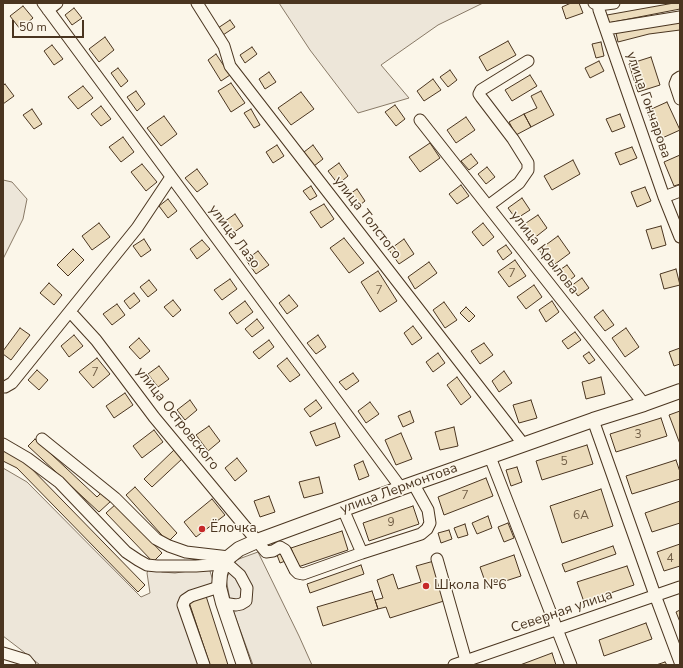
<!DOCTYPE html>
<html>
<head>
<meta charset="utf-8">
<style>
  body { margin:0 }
  #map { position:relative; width:683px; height:668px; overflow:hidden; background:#fbf6e9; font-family:"Nunito Sans",sans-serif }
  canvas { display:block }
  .frame { position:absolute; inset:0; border:4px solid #4a3520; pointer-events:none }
  .scale { position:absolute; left:12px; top:20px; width:72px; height:18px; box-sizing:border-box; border:2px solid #4a3520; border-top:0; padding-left:5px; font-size:12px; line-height:14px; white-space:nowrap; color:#4a3520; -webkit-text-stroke:3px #fbf6e9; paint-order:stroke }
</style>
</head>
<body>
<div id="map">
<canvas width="683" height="668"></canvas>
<div class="frame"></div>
<div class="scale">50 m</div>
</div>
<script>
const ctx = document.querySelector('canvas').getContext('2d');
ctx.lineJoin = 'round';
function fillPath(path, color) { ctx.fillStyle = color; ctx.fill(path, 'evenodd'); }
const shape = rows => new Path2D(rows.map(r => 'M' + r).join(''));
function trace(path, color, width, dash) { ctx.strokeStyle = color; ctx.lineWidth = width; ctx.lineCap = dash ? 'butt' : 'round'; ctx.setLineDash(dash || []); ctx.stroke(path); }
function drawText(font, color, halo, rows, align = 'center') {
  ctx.font = font + ' "Nunito Sans",sans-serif'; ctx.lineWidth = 3; ctx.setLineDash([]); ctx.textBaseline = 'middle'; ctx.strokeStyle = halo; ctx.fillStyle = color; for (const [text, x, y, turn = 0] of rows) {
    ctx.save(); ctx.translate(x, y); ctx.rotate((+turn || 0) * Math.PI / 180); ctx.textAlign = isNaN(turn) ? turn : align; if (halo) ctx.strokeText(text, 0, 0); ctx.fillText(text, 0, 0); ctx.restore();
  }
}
const green = shape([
  [279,3,483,3,438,25,381,65,409,98,358,113,310,50,279,3],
  [3,180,12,182,27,199,23,219,3,259,3,180],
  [3,468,27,482,141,597,150,593,147,573,148,570,154,568,162,572,175,573,209,568,214,584,194,591,178,601,200,665,40,665,20,649,3,636,3,468],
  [258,552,299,636,312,665,253,665,231,605,226,579,236,560,258,552]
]);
fillPath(green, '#ede6d9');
trace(green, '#887966', 1);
const building = shape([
  [571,3,579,3,583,13,566,19,562,7,571,3],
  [674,3,680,3,680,9,608,23,607,15,674,3],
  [23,6,33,18,20,29,10,16,23,6],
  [74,8,82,18,72,25,65,15,74,8],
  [230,20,235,27,223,35,218,28,230,20],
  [680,21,680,30,649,34,618,42,616,33,645,26,680,21],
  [105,37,114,50,99,62,89,49,105,37],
  [508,41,516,55,487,71,479,57,508,41],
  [601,42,604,56,596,58,592,44,601,42],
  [52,45,63,59,54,65,44,51,52,45],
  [252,47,257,54,245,63,240,55,252,47],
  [216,54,230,75,221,81,208,60,216,54],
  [651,57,660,85,638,92,629,64,651,57],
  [599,61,604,71,590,78,585,68,599,61],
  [118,68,128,81,121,87,111,73,118,68],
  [450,70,457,80,448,87,440,77,450,70],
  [269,72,276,82,265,89,259,79,269,72],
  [530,75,537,86,512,101,505,90,530,75],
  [433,79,441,90,424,101,417,91,433,79],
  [231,83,245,103,231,112,218,91,231,83],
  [5,84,14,96,3,104,3,86,5,84],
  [83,86,93,98,78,109,68,97,83,86],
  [136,91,145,104,137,111,127,97,136,91],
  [541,91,554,115,531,127,524,114,537,108,531,96,541,91],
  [301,92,314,109,291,125,278,108,301,92],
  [667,102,680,130,660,139,647,111,667,102],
  [395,105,405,119,396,126,385,112,395,105],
  [101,106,111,119,101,126,91,114,101,106],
  [32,109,42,124,34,129,23,115,32,109],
  [251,109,260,125,254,128,244,113,251,109],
  [524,114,531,127,516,135,509,122,524,114],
  [620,114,625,127,612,132,606,119,620,114],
  [164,116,177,134,161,146,147,128,164,116],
  [466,117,475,130,456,143,447,130,466,117],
  [123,137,134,152,121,162,109,147,123,137],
  [430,143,440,158,420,172,409,157,430,143],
  [277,145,284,156,273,163,266,152,277,145],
  [313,145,323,159,314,166,304,152,313,145],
  [632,147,637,158,620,165,615,153,632,147],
  [471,154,478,163,469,170,461,161,471,154],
  [680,155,680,184,674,186,664,162,680,155],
  [573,160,580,174,552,190,544,176,573,160],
  [339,163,348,176,338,184,328,171,339,163],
  [142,164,157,182,146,191,131,172,142,164],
  [487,167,495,177,486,184,478,174,487,167],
  [197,169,208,184,197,192,185,178,197,169],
  [461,185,469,196,457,204,449,194,461,185],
  [311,186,317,196,310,200,303,191,311,186],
  [645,187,651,201,637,207,631,192,645,187],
  [357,189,365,201,356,208,347,196,357,189],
  [522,198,530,210,516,219,508,208,522,198],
  [168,199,177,211,168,218,159,206,168,199],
  [324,204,334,219,321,228,310,212,324,204],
  [235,214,243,226,230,235,221,224,235,214],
  [538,215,547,228,533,239,523,225,538,215],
  [99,223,110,237,92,250,82,236,99,223],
  [483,223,494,237,483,246,472,232,483,223],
  [661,226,666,245,652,249,646,230,661,226],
  [558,236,570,253,551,267,539,250,558,236],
  [344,238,364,263,349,273,330,248,344,238],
  [144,239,151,250,141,257,133,246,144,239],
  [404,239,414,254,399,264,389,250,404,239],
  [202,240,210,249,197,259,190,249,202,240],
  [506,245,512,253,503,260,497,251,506,245],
  [73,249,84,260,68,276,57,265,73,249],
  [258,251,269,265,256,274,246,260,258,251],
  [515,260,526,276,509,287,498,272,515,260],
  [429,262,437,273,415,289,408,277,429,262],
  [567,265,575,276,565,284,557,272,567,265],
  [676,269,680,285,664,289,660,274,676,269],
  [378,271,397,301,380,312,361,282,378,271],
  [582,278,589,288,578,296,571,286,582,278],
  [230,279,237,289,222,300,214,290,230,279],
  [149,280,157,290,148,297,140,287,149,280],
  [49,283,62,295,54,305,40,293,49,283],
  [534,285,542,297,526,309,517,297,534,285],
  [134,293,140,301,130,309,124,301,134,293],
  [289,295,298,306,287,314,279,303,289,295],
  [173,300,181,310,173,317,164,307,173,300],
  [245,301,253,312,237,324,229,313,245,301],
  [552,301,559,312,546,322,539,310,552,301],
  [444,302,457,320,445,328,433,310,444,302],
  [117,304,125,315,112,325,103,314,117,304],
  [466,307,475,316,469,322,460,313,466,307],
  [603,310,614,325,605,331,594,317,603,310],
  [257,319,264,328,252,337,245,329,257,319],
  [413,326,422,338,412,345,404,333,413,326],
  [20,328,30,335,11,360,3,354,3,351,20,328],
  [626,328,639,347,625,357,612,338,626,328],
  [575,332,581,340,568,349,562,341,575,332],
  [74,335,83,346,69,357,61,346,74,335],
  [318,335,326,347,316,354,307,343,318,335],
  [139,338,150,351,140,359,129,347,139,338],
  [269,340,274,347,259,359,253,352,269,340],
  [484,343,493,355,480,364,471,351,484,343],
  [680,348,680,364,674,366,669,352,680,348],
  [589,352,595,360,589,364,583,356,589,352],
  [438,353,445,363,433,372,426,362,438,353],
  [97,358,110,374,93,388,79,372,97,358],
  [287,358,300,375,290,382,277,366,287,358],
  [159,366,169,379,158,387,148,374,159,366],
  [37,370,48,380,39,390,28,380,37,370],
  [504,371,512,383,499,392,492,381,504,371],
  [353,373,359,381,346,390,339,382,353,373],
  [457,377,471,397,461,405,447,385,457,377],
  [601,377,605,394,586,399,582,382,601,377],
  [125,393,133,405,114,418,106,406,125,393],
  [190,400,197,410,185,420,177,410,190,400],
  [316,400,322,408,310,417,304,409,316,400],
  [531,400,537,418,519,423,513,405,531,400],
  [370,402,379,414,366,423,358,411,370,402],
  [410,411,414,422,403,427,398,416,410,411],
  [680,411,680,444,669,415,680,411],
  [661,418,667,436,616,452,610,434,661,418],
  [335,423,340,437,316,446,310,432,335,423],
  [209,426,220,441,208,451,196,435,209,426],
  [454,427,458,446,440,450,435,432,454,427],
  [154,430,163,442,142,458,133,446,154,430],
  [401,433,412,459,396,465,385,440,401,433],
  [35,439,97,497,102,492,111,501,99,512,28,446,35,439],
  [587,445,593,464,542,480,536,461,587,445],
  [175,449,183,458,152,487,144,479,175,449],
  [3,450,25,462,145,585,138,592,17,468,3,461,3,450],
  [237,458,247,471,235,481,225,468,237,458],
  [676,460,680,472,680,479,632,494,626,476,676,460],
  [363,461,369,476,359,480,354,465,363,461],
  [517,467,522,482,511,486,506,470,517,467],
  [319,477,323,493,304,498,299,482,319,477],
  [486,478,493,496,444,515,438,497,486,478],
  [135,487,177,533,168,542,126,495,135,487],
  [601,489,613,526,562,543,550,506,601,489],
  [269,496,275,512,260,517,254,501,269,496],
  [212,499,225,515,196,537,184,522,212,499],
  [680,501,680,523,652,532,645,513,680,501],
  [116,504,162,553,153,562,106,513,116,504],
  [413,506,419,524,369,541,363,523,413,506],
  [488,516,492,528,477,534,472,523,488,516],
  [508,523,514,538,504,542,498,527,508,523],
  [465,524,468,535,458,538,454,528,465,524],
  [449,530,452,539,441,543,438,533,449,530],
  [342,531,348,550,298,567,291,548,342,531],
  [680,544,680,566,664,571,657,552,680,544],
  [613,546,616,554,565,572,562,564,613,546],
  [284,552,288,560,280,563,277,555,284,552],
  [514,555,521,576,487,587,480,567,514,555],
  [434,561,447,600,390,618,386,607,378,609,375,600,383,598,377,580,393,574,398,589,421,582,416,566,434,561],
  [361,565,364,574,310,593,307,584,361,565],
  [627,566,634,585,584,602,577,582,627,566],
  [372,591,378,609,323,626,317,607,372,591],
  [206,596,228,665,210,665,189,602,206,596],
  [680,610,680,622,676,612,680,610],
  [646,623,652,639,604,656,599,640,646,623],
  [552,653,556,665,520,665,552,653],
  [665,662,667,665,656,665,665,662]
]);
fillPath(building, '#ecdcbc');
trace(building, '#4a3520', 1);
const minor = shape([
  [43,3,401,488],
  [197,3,224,46,230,66,524,445],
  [594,3,598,5,614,3],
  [598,3,599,10,664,197,680,237],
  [48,10,57,3],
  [606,29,680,17],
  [680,77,677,79,675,84,680,99],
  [420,120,644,404],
  [664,197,680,191],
  [488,206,519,183,528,170,528,163,513,139,481,97,479,94,481,90,528,61],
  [74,316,96,340,121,373,154,417,257,541,266,552,273,551,280,547,285,550,295,570,298,573,303,574,362,553,421,534,427,529,430,523,428,510,413,483],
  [3,387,5,387,12,383,137,228,171,177],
  [593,420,655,595,680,662],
  [42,439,115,498,156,539,169,546,186,552,229,557],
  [3,444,27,458,59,482,126,552,138,560,147,565,157,566,196,566,223,564,231,567,240,575,247,588,246,601,241,604,236,605,223,603],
  [490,457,571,665],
  [343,509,362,553],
  [437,559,466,661],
  [3,653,26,660,30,665],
  [204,665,183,605,185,600,191,596,219,587],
  [454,665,680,587]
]);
const major = shape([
  [244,665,223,603,219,587,220,574,223,564,229,557,239,549,257,541,401,488,593,420,644,404,680,391]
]);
trace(minor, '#4a3520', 13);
trace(major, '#4a3520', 16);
trace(minor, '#fbf6e9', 11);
trace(major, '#fbf6e9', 14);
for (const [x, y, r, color] of [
  [202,529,4,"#c62828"],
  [426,586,4,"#c62828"]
]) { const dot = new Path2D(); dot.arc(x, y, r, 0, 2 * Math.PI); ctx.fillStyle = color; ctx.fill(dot); trace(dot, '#fbf6e9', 1.5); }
drawText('12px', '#725f47', null, [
  ["7",512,274],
  ["7",379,291],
  ["7",95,373],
  ["3",638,435],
  ["5",564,462],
  ["7",465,496],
  ["6А",581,516],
  ["9",391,523],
  ["4",670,559]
]);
drawText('14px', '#4a3520', '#fbf6e9', [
  ["улица Гончарова",648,105,71],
  ["улица Толстого",367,218,52],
  ["улица Лазо",234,237,53],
  ["улица Крылова",544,253,52],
  ["улица Островского",177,419,52],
  ["улица Лермонтова",399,489,-20],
  ["Северная улица",562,612,-19]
]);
drawText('14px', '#4a3520', '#fbf6e9', [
  ["Ёлочка",210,529],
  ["Школа №6",434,586]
], 'left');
</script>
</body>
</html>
